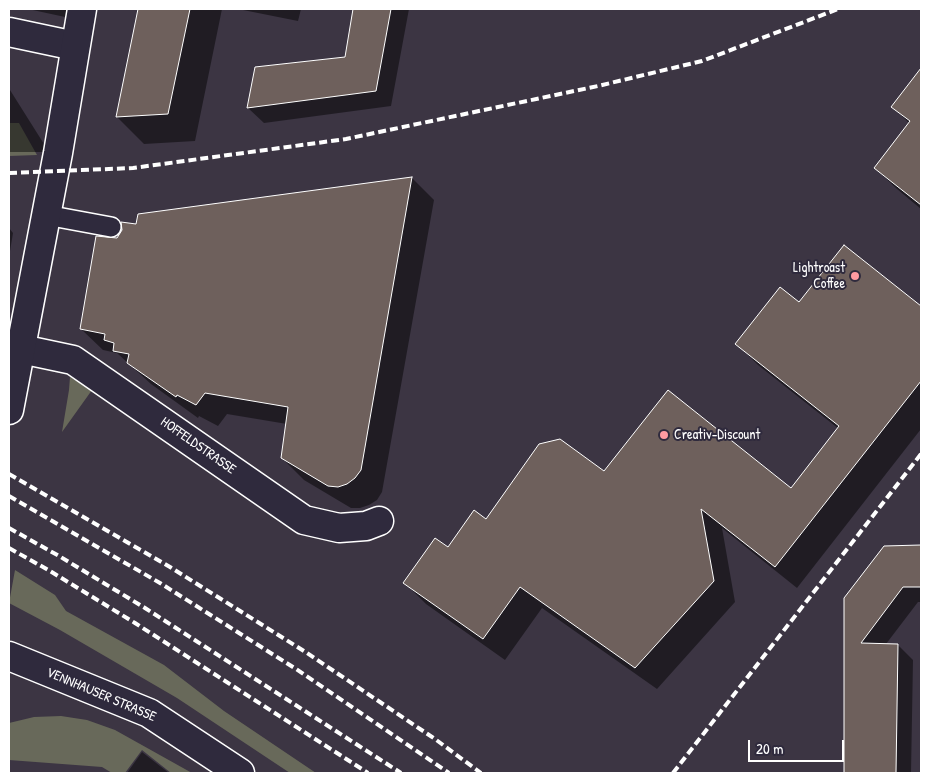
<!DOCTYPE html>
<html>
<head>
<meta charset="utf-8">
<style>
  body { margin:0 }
  #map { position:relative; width:930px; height:782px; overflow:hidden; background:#3c3543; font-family:"Patrick Hand",sans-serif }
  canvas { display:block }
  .frame { position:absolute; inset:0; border:10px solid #fff; pointer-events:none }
  .scale { position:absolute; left:748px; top:740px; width:96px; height:22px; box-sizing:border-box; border:2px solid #fff; border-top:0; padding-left:6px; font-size:15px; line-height:18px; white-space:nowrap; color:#fff; -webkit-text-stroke:4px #2f2a3d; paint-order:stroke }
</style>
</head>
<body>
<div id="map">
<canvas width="930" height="782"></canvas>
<div class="frame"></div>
<div class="scale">20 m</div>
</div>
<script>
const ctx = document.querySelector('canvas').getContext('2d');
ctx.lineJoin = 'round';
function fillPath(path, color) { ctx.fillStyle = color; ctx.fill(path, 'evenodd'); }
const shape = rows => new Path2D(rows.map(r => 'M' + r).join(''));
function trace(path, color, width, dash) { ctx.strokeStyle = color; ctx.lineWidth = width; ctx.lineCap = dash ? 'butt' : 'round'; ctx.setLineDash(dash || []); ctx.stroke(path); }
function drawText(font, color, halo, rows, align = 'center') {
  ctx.font = font + ' "Patrick Hand",sans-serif'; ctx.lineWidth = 4; ctx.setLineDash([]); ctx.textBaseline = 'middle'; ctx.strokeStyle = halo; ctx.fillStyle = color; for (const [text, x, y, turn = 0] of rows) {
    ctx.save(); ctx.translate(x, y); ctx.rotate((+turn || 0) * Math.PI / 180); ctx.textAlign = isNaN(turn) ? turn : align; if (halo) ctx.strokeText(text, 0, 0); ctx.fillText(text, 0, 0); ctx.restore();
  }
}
fillPath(shape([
  [9,123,19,123,37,155,9,156],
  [70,377,92,390,62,432,69,390],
  [15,570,55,595,66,611,164,665,224,711,316,773,290,773,177,698,60,630,9,603],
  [61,716,87,720,115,730,192,773,171,773,142,750,125,773,112,773,102,767,9,760,9,723,34,717]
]), '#68695a');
fillPath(shape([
  [28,9,75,9,65,17],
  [139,9,222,9,195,141,144,144,117,117],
  [238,9,301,9,298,21],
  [354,9,409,9,391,106,264,123,248,108,346,58],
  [921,70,921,209,897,189,875,168,910,124,893,107],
  [9,89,10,90,49,152,9,152],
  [412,178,434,200,382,492,377,500,369,505,360,508,351,508,304,480,282,458,287,424,227,414,218,426,199,416,198,418,151,384,117,353,103,350,81,329,118,239,137,225,139,215],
  [9,228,13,233,9,257],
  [844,247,921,308,921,429,797,588,722,528,735,602,657,689,542,608,505,660,426,604,405,583,486,520,604,473,791,489,839,429,758,365,737,344,799,304],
  [921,546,921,602,918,602,886,644,898,645,913,660,911,773,848,773,846,768,845,598,885,547],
  [142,752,169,773,127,773]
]), '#0007');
const building = shape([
  [138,9,190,9,168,114,116,117,138,9],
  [353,9,391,9,376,91,247,108,255,67,345,57,353,9],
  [921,68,921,205,874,168,910,121,891,107,921,68],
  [412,177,361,470,355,478,347,484,338,487,328,486,281,458,288,407,205,393,196,405,177,395,176,397,127,363,129,354,113,351,114,343,104,340,105,334,80,329,96,236,117,238,122,230,121,222,136,224,138,214,412,177],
  [844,245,921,306,921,381,775,567,701,509,714,581,635,668,520,587,483,639,403,583,435,538,448,547,474,510,486,519,539,444,560,439,604,471,668,390,791,488,839,426,735,344,780,287,799,302,844,245],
  [921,545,921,587,903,587,861,643,898,644,896,773,844,773,844,598,884,546,921,545]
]);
fillPath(building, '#6e605c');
trace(building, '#fff', 1);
const lane = shape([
  [46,215,111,227]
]);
const street = shape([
  [9,32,75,46],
  [21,349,73,360,304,520,339,528,366,526,379,521],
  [9,656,149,713,240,773]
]);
const secondary = shape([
  [9,410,58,153,82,9]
]);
trace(lane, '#fff', 22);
trace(street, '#fff', 31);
trace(secondary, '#fff', 31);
trace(lane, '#2f2a3d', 19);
trace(street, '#2f2a3d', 28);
trace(secondary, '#2f2a3d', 28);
trace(shape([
  [9,173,133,168,346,139,598,86,702,61,838,9],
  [9,474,170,567,307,653,435,739,481,773],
  [9,496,160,583,296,669,449,773],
  [9,528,59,556,145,608,401,773],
  [9,548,50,571,135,623,368,773],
  [673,773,921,454]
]), '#fff', 4, [8, 4]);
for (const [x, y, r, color] of [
  [855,276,5,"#ff9aa2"],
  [664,435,5,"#ff9aa2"]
]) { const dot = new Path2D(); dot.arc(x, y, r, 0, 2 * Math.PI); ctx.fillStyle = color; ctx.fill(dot); trace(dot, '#2f2a3d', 2); }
drawText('14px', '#fff', '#2f2a3d', [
  ["Lightroast",845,268],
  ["Coffee",845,284],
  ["Creativ-Discount",674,435,"left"]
], 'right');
drawText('14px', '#fff', '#2f2a3d', [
  ["HOFFELDSTRASSE",198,446,35],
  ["VENNHAUSER STRASSE",101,695,23]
]);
</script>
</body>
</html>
